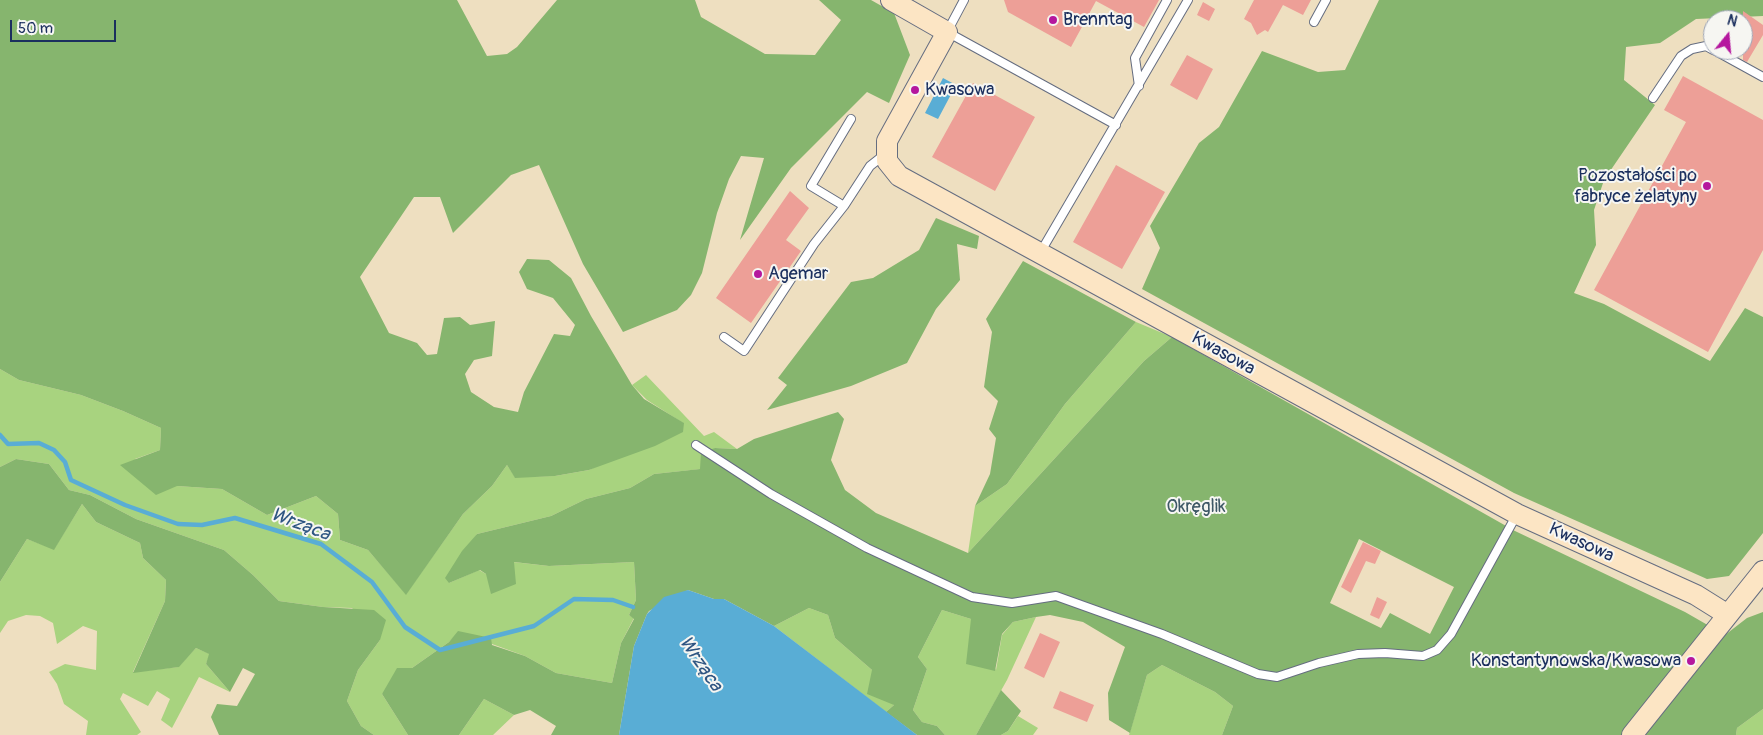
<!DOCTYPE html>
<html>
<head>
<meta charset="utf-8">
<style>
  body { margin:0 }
  #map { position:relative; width:1763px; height:735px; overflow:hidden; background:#eedfc0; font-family:Pangolin,sans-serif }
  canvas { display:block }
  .north { position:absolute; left:1703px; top:10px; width:50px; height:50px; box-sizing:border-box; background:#f6f6f2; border:1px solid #9ea6b7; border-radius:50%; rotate:17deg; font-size:14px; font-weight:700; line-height:20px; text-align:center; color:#1b2f5e }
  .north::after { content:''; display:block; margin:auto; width:18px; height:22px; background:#b5179e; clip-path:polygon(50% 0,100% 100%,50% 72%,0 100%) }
  .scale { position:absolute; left:10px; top:20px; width:106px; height:22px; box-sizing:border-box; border:2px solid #1b2f5e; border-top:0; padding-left:6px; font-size:15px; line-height:18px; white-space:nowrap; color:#1b2f5e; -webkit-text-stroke:4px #f6f6f2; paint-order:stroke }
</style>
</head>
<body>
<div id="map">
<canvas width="1763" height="735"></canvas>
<div class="north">N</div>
<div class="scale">50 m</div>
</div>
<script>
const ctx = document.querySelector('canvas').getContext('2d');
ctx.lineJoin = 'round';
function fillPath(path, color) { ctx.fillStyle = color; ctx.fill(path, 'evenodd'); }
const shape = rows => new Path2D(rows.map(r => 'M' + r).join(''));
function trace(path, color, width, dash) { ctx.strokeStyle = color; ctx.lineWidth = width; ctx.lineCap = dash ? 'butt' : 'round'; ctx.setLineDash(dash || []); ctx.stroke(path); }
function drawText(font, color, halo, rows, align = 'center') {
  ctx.font = font + ' Pangolin,sans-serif'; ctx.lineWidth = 4; ctx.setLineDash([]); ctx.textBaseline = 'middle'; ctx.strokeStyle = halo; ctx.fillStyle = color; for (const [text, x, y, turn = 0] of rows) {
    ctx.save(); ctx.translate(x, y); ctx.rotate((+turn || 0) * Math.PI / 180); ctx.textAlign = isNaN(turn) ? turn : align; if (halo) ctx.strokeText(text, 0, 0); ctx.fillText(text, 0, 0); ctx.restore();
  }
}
fillPath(shape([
  [1136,322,1172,337,1144,361,968,553,975,506,1007,484,1065,404],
  [0,369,19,380,81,395,123,411,161,428,160,450,135,459,177,486,222,489,267,515,316,496,338,514,340,540,368,550,406,594,463,514,492,486,507,465,515,477,555,476,589,470,683,423,647,400,632,385,646,375,704,436,714,432,737,449,715,448,701,469,654,474,630,488,586,499,551,516,477,534,449,583,479,570,486,574,513,562,549,566,634,562,636,600,629,615,634,618,621,643,612,683,556,673,525,656,459,632,449,642,412,668,382,694,408,735,374,735,361,726,347,701,358,670,380,640,352,608,323,607,279,601,253,575,224,550,136,519,90,495,69,490,49,464,16,459,0,467],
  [82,504,96,522,140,543,143,558,166,580,165,601,133,672,178,667,196,648,210,654,206,664,230,692,199,677,172,728,161,720,170,699,157,691,148,706,123,693,120,699,141,732,137,735,86,735,88,721,64,704,57,684,49,672,65,664,96,670,97,631,83,626,57,644,53,623,40,616,26,615,8,621,0,633,0,582,27,539,54,549],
  [809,608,828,615,835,638,872,670,894,705,886,712,774,626],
  [942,610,971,619,996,670,1002,635,1013,622,1036,617,1007,680,976,735,945,735,937,726,922,722,913,710,927,669,918,657],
  [1162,665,1215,692,1233,706,1222,735,1129,735,1147,675],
  [484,699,514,715,493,735,459,735],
  [1763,709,1763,735,1736,735,1737,728],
  [1018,716,1038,728,1033,735,1001,735,1008,731]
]), '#a8d37f');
fillPath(shape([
  [0,0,457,0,487,56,507,54,517,47,557,0,695,0,701,17,765,54,815,55,841,20,819,0,871,0,894,13,910,55,889,103,867,92,791,168,740,240,764,158,741,156,729,179,717,213,702,273,691,295,677,310,623,332,583,264,539,165,511,175,453,233,440,197,414,197,360,277,389,333,417,343,427,355,437,354,444,318,460,317,470,325,495,321,492,356,474,360,465,374,471,392,494,407,518,412,524,392,554,334,570,336,575,325,553,298,527,289,519,272,527,259,549,260,571,278,591,316,632,385,644,399,684,423,683,432,655,446,589,470,555,476,515,478,507,465,492,486,463,514,406,595,368,550,340,540,338,514,316,496,267,515,222,489,177,486,156,495,120,465,160,450,161,428,123,411,81,395,19,380,0,369],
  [1379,0,1763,0,1763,16,1696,19,1660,43,1626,47,1624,80,1655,105,1604,180,1594,210,1596,245,1574,293,1604,304,1710,361,1745,308,1763,317,1763,533,1729,576,1707,579,1514,493,1142,289,1160,248,1150,226,1199,143,1219,127,1262,51,1318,72,1345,70],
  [936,218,979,236,977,249,957,244,960,280,936,309,907,363,851,386,767,410,787,385,778,378,851,282,873,278,919,250],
  [1023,261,1136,322,1065,404,1007,484,975,506,990,474,996,438,989,429,998,401,984,387,992,332,986,319],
  [1172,337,1515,531,1685,612,1725,635,1747,618,1763,612,1763,709,1737,728,1736,735,1222,735,1233,706,1215,692,1162,665,1147,675,1130,733,1109,720,1108,693,1125,647,1083,622,1050,615,1036,617,1013,622,1002,634,995,671,966,664,971,619,942,610,918,657,927,669,913,710,922,722,937,726,945,735,917,735,886,712,894,705,867,694,872,670,835,638,828,615,809,608,774,626,724,599,714,599,688,590,649,611,647,614,634,646,619,735,551,735,556,726,530,710,514,715,484,699,459,735,408,735,382,694,397,668,412,668,449,642,458,631,491,638,492,645,525,656,556,673,612,683,621,643,634,619,629,615,636,600,634,562,549,566,514,562,516,584,491,594,486,574,480,570,449,583,445,578,462,551,477,534,551,516,586,499,630,488,654,474,700,469,701,453,715,448,737,449,754,439,838,412,844,419,831,460,845,490,876,513,968,553,1144,361],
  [1359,539,1454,587,1430,634,1390,613,1381,628,1330,603],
  [16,459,49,464,69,490,90,495,136,519,224,550,253,575,279,601,323,607,374,610,386,620,380,640,358,670,347,701,361,726,374,735,219,735,211,717,217,704,237,706,255,674,243,668,230,692,206,664,209,654,196,648,179,667,133,673,165,601,166,580,143,558,140,543,96,522,82,504,54,550,27,539,0,582,0,467],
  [1001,690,1021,711,1008,731,1001,735,976,735]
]), '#86b56e');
fillPath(shape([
  [943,78,956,85,938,119,925,113],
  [688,590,714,599,724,599,774,626,917,735,619,735,634,646,647,614,664,597]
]), '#59add5');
trace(shape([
  [0,435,8,444,39,443,54,450,65,462,71,480,125,505,178,524,202,525,235,518,321,544,372,582,405,627,440,650,534,626,574,599,613,600,633,607]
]), '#59add5', 4.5);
fillPath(shape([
  [1004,0,1159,0,1144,27,1096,1,1071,47,1008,12],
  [1254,0,1311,0,1303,15,1283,5,1268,32,1265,30,1257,35,1251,23,1244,19],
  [1203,2,1215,9,1209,21,1197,15],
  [1743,11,1763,25,1763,35,1747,62,1743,60],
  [1187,55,1213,69,1197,100,1170,85],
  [1683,76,1763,120,1763,250,1708,352,1594,290,1686,122,1664,110],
  [973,83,1035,117,995,191,932,157],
  [1116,165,1165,192,1122,269,1073,242],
  [790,191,809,208,786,240,801,251,751,323,716,298],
  [1363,542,1381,551,1375,564,1366,561,1351,593,1341,587],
  [1377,597,1387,602,1379,619,1370,615],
  [1040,633,1060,642,1044,678,1024,668],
  [1060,691,1094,705,1087,722,1053,708]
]), '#ed9f97');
const lane = shape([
  [964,0,947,32,1116,125],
  [1314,22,1326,0],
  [1714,50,1763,77],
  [1139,86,1135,58,1167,0],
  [1653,98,1681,56,1692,49,1706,46,1713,50],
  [844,206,811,186,851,119],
  [1040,253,1188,0],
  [724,337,744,351,814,244,844,206,870,166,884,155],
  [696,445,771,494,867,548,972,597,1012,603,1056,596,1162,634,1258,674,1277,677,1319,663,1358,654,1385,653,1423,656,1437,650,1451,634,1516,516]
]);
const secondary = shape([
  [891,0,947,32,887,141,887,161,899,176,1517,514,1696,595,1728,615],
  [1632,735,1763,571]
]);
trace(lane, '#656d80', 10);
trace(secondary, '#656d80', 22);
trace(lane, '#fff', 8);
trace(secondary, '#fce5c4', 20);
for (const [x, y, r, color] of [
  [1053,20,5,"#b5179e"],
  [915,90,5,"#b5179e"],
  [1707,186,5,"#b5179e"],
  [758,274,5,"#b5179e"],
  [1691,661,5,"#b5179e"]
]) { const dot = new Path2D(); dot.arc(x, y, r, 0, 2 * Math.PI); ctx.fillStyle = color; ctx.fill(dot); trace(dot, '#f6f6f2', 2); }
drawText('18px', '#1b2f5e', '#f6f6f2', [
  ["Brenntag",1063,20],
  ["Kwasowa",925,90],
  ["Pozostałości po",1697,176,"right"],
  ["fabryce żelatyny",1697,197,"right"],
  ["Agemar",768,274],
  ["Konstantynowska/Kwasowa",1681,661,"right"]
], 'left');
drawText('18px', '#1b2f5e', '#f6f6f2', [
  ["Kwasowa",1223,354,29],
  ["Kwasowa",1581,543,25]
]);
drawText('18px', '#3e5866', '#f6f6f2', [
  ["Okręglik",1196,507]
]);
drawText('italic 19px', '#2e5582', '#f6f6f2', [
  ["Wrząca",300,525,21],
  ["Wrząca",700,664,56]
]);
</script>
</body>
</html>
